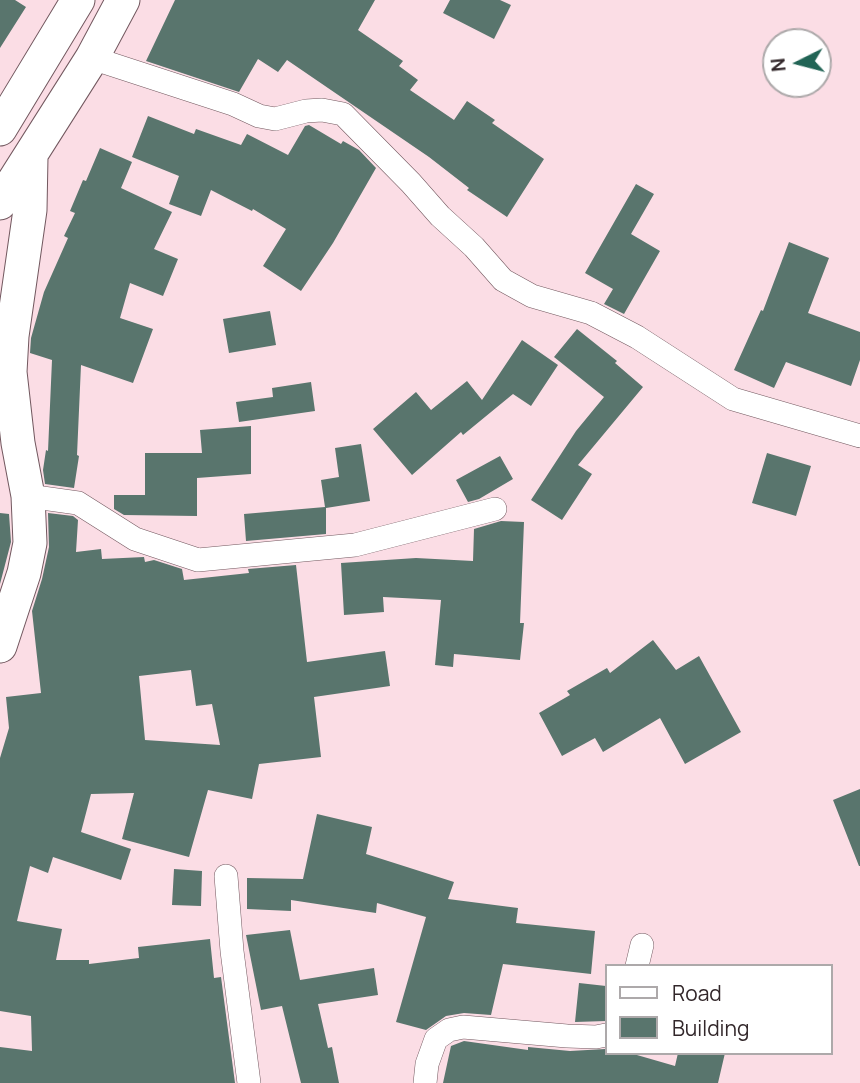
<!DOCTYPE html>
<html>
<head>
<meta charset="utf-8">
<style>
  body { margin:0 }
  #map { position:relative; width:860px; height:1083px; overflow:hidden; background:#fbdde5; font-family:Manrope,sans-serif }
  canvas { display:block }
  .legend { position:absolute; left:605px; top:964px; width:228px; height:91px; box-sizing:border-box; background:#fff; border:2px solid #ada9aa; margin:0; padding:9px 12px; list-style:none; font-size:21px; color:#32272a }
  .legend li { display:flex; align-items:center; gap:14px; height:35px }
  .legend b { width:35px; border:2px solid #ada9aa }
  .north { position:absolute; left:762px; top:28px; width:70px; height:70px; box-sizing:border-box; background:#fff; border:2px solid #ada9aa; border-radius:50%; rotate:264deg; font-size:19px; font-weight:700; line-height:28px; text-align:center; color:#32272a }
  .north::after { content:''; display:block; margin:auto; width:24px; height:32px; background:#216455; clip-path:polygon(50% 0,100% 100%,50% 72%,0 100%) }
</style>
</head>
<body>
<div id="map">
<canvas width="860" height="1083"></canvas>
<ul class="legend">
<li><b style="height:9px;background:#fff"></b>Road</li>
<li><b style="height:19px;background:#59756d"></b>Building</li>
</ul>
<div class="north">N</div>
</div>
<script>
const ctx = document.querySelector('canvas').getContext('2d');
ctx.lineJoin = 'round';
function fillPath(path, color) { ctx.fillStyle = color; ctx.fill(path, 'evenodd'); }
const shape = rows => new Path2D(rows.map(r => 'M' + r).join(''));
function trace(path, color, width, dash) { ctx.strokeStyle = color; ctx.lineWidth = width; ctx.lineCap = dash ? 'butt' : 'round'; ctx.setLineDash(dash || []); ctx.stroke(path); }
fillPath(shape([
  [0,0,15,0,26,7,0,48],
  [175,0,375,0,358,30,403,61,399,66,418,80,410,90,454,120,467,101,495,120,492,123,544,159,507,217,467,190,469,188,429,157,287,60,278,72,258,59,239,92,146,61],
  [450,0,500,0,511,5,494,39,443,13],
  [148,116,194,134,196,129,241,145,247,134,288,155,305,126,309,125,341,144,343,141,359,150,376,168,333,243,301,291,263,266,286,229,253,209,252,211,211,190,201,216,169,204,179,176,132,157],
  [100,148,132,162,121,188,172,212,154,249,178,259,163,296,130,283,120,318,153,329,133,383,81,365,77,455,79,456,74,488,45,484,43,470,46,450,48,451,52,360,30,353,31,338,44,292,68,238,64,236,75,213,70,211,83,180,86,181],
  [636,184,654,194,631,234,660,251,624,314,604,304,613,289,585,273],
  [789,242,829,258,808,313,860,332,860,360,851,386,786,362,774,388,734,370,761,310,763,311],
  [270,311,276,345,229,353,223,319],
  [577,329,617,361,615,363,643,387,578,465,592,474,562,520,531,500,576,431,604,397,554,357],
  [522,340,558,365,531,406,513,394,463,435,461,432,412,475,373,429,416,392,431,410,467,381,482,400],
  [311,382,315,411,239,422,236,402,273,397,272,388],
  [251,426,251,474,197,478,197,516,124,515,114,509,114,495,145,495,145,453,202,453,200,430],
  [361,444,370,501,326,508,326,534,246,541,244,514,325,507,321,480,339,477,335,448],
  [767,453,811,466,796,516,752,503],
  [500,456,513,479,479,499,468,502,456,480],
  [0,513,9,514,11,542,0,584],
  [48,513,73,516,78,520,76,552,101,549,102,559,144,557,145,562,154,560,182,569,184,580,249,573,248,569,296,565,307,662,385,651,390,686,314,697,321,757,259,764,252,799,208,790,189,857,122,839,134,793,91,794,81,832,131,849,121,880,53,857,48,873,30,866,17,921,62,929,56,960,89,960,89,964,139,958,138,947,210,939,214,978,221,977,235,1083,0,1083,0,1047,32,1051,31,1016,0,1011,0,758,9,728,6,697,41,693,32,611,42,579,49,547],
  [191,670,196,706,212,704,220,745,145,740,139,676],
  [501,521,524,522,520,623,524,623,520,660,454,654,453,667,435,665,441,600,383,597,384,612,344,615,341,563,416,558,473,561,474,529],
  [653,640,676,670,699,656,741,732,685,764,660,718,603,752,595,738,562,756,539,713,570,695,567,691,607,668,610,673],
  [860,789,860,866,859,866,833,800],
  [317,814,372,827,366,854,454,882,448,899,518,908,516,923,595,931,591,974,503,964,491,1015,464,1013,446,1016,426,1030,396,1022,426,917,377,903,376,913,291,900,291,911,247,909,247,878,303,879],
  [174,869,202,871,201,906,172,905],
  [290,930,300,980,374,968,378,995,318,1004,328,1048,332,1047,339,1083,301,1083,282,1006,261,1010,246,935],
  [579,983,606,986,606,1021,575,1022],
  [464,1041,528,1050,528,1047,570,1051,605,1049,605,1053,630,1053,675,1066,678,1053,725,1053,718,1083,443,1083,451,1046]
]), '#59756d');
const street = shape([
  [92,58,233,104,259,116,275,119,306,111,322,110,343,114,411,183,440,216,474,247,503,280,532,296,591,313,637,337,733,399,860,436],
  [28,496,78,503,135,539,198,560,355,545,495,509],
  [226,876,232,951,249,1083],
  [637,966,642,945],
  [425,1083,427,1064,436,1039,449,1030,463,1027,567,1036,596,1037,606,1035]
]);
const secondary = shape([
  [0,129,78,0],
  [0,203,92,58,123,0],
  [0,646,24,573,30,543,28,496,18,443,10,372,12,336,30,210,31,157]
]);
trace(street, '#72585f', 24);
trace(secondary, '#72585f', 35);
trace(street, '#fff', 23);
trace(secondary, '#fff', 33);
</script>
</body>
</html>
